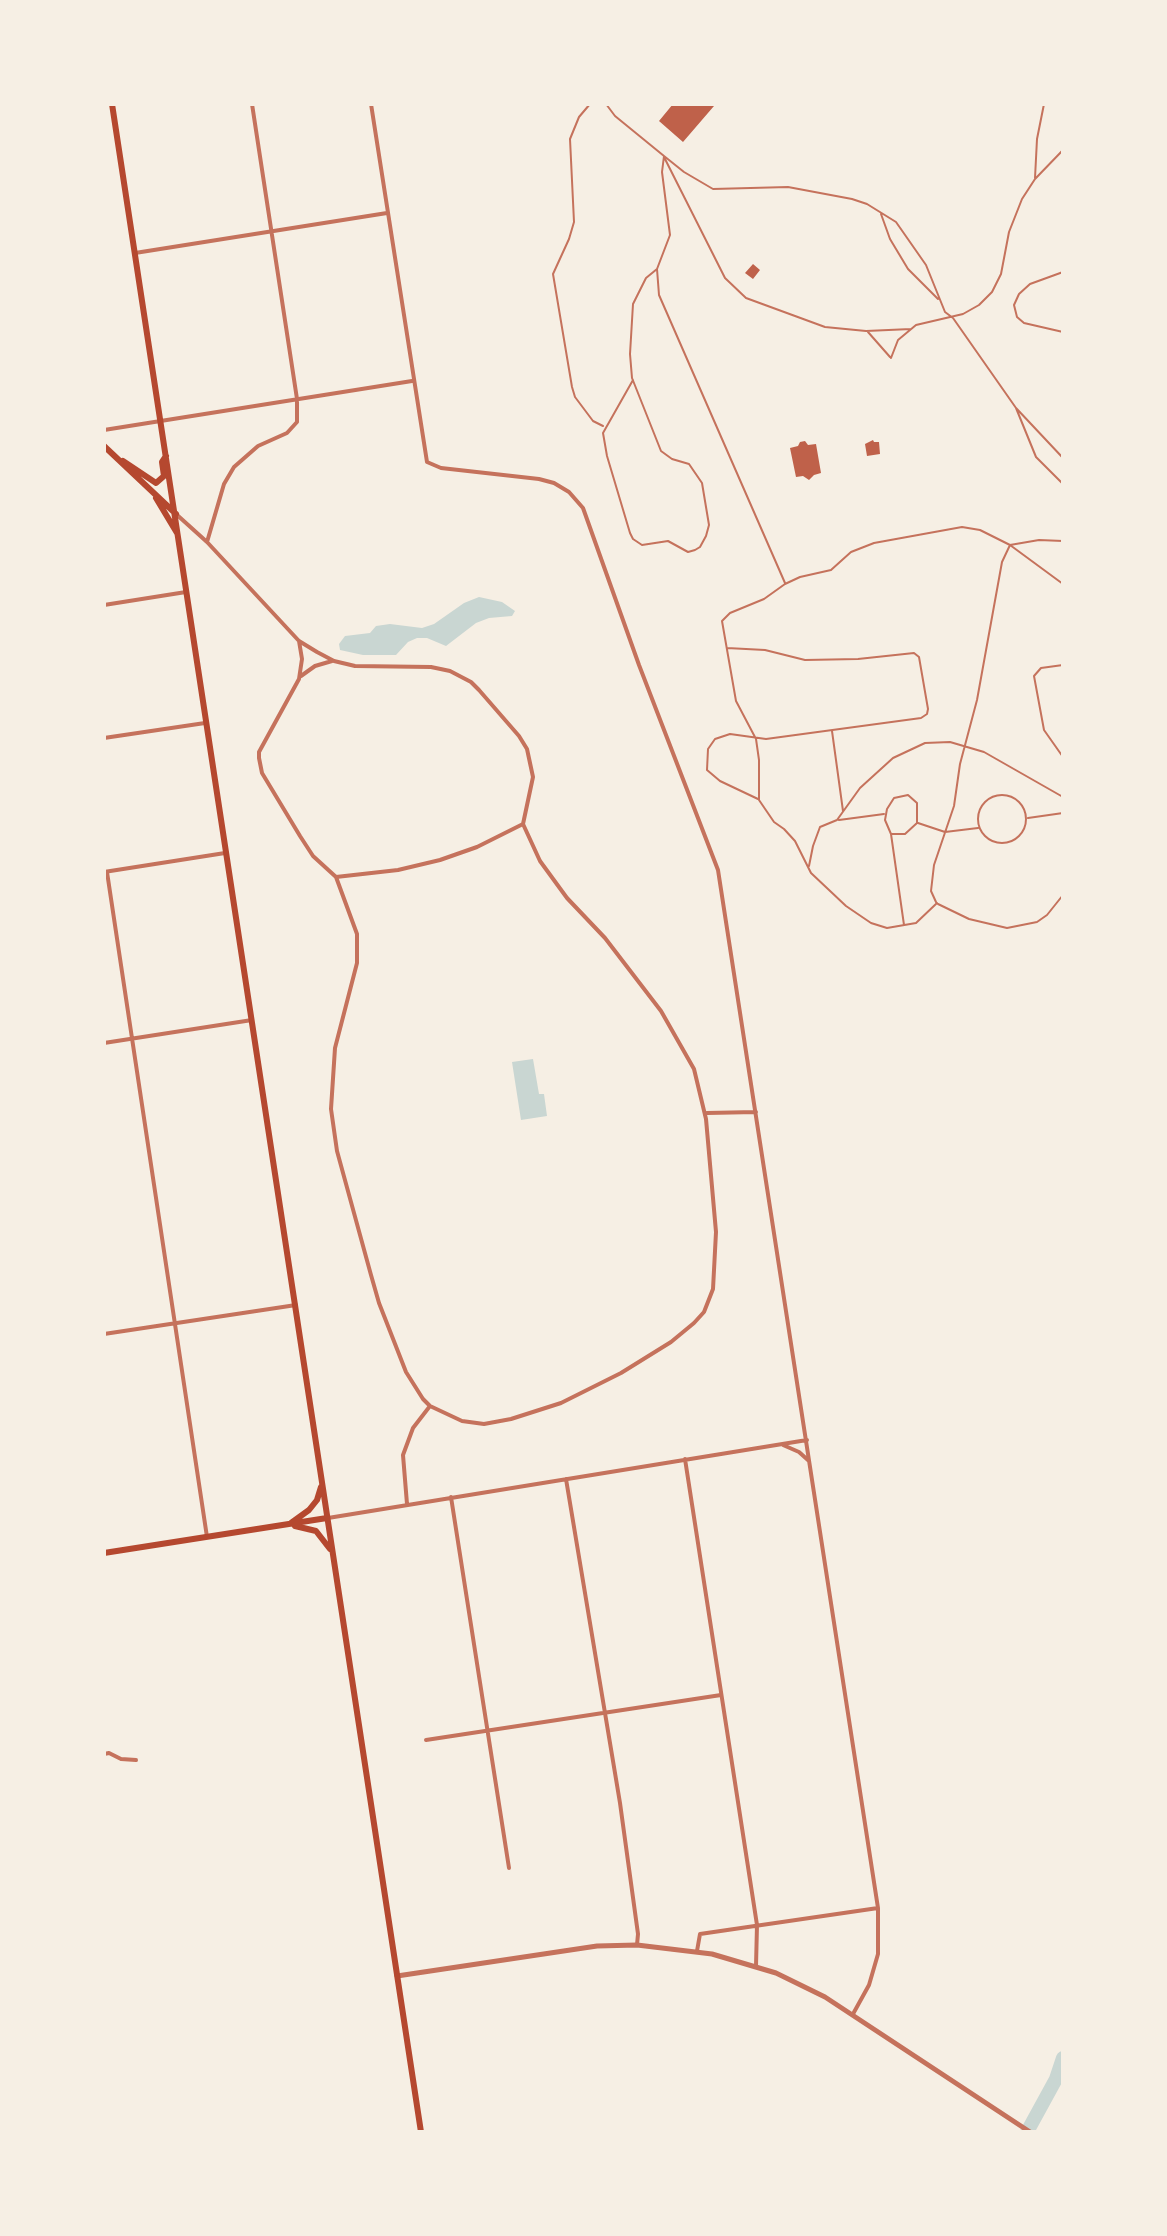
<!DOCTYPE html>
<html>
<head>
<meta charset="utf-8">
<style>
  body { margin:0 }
  #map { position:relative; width:1167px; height:2236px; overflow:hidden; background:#f6efe4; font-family:"Work Sans",sans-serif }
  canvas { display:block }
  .frame { position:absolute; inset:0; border:106px solid #f6efe4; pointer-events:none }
</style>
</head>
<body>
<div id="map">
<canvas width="1167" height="2236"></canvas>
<div class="frame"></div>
</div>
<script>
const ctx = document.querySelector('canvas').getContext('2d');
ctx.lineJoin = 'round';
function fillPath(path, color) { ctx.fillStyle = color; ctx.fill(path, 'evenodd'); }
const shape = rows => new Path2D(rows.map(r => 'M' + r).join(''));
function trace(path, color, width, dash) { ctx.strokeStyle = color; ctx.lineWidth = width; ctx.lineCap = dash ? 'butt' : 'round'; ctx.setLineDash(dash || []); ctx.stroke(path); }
fillPath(shape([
  [479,597,502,602,515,611,512,616,489,618,476,623,446,646,427,638,417,638,408,642,396,655,363,655,340,650,339,644,345,636,370,633,376,626,390,624,422,628,434,624,464,603],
  [533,1059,539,1094,544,1094,547,1116,521,1120,512,1062]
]), '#c9d6d2');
trace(shape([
  [1027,2132,1056,2079,1063,2058]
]), '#c9d6d2', 14);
fillPath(shape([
  [673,104,711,104,714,106,683,142,659,121],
  [753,264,760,270,753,279,745,273],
  [873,440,874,442,879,442,880,454,867,456,865,444],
  [805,441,808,445,816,444,821,473,814,475,809,480,803,476,796,477,790,448,798,446,800,442]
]), '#bf614a');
trace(shape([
  [590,104,579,117,570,139,574,222,569,239,553,274,572,387,575,397,593,421,603,426],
  [606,104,615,116,664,156,662,172,670,235,657,269,659,295,785,583],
  [664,156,684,172,713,189,788,187,852,199,867,204,896,222,926,265,945,312,953,318,1016,408,1036,457,1063,484],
  [664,157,725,278,746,298,825,327,866,331,911,329],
  [1035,178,1037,139,1044,104],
  [881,214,890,239,908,269,938,299],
  [1063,272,1030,284,1019,294,1014,305,1017,317,1024,323,1063,332],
  [868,332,890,357],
  [891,358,898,340,916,325,963,314,979,305,992,292,1001,274,1009,232,1022,199,1035,179,1063,150],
  [633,380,603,433,607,456,630,533,633,539,642,545,668,541,688,552,695,550,700,547,706,536,709,525,702,483,689,464,672,459,661,451,632,378,630,354,633,304,646,278,657,269],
  [1016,408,1063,458],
  [727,648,765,650,805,660,858,659,914,653,919,657,928,709,927,714,921,718,766,739,730,734,715,739,708,749,707,770,720,781,758,799],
  [1063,665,1041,668,1034,676,1044,730,1063,757],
  [832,731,843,811],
  '978 819a24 24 0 1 1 48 0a24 24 0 1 1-48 0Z',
  [1028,818,1063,813],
  [839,820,884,814],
  [918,823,945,832,978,828],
  [891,834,905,834,917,823,917,803,908,795,894,798,887,809,885,820,891,834,904,925],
  [809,866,813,846,820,827,837,820,860,788,893,758,925,743,950,742,984,752,1063,797],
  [936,902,931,891,934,865,954,806,960,764,977,700,1002,562,1010,545,1063,584],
  [937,903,916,923,887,928,871,923,846,906,811,873,795,841,784,829,774,822,759,800,759,760,756,739,736,701,722,621,730,613,764,599,785,584,800,577,831,570,851,552,874,543,962,527,980,530,1010,545,1039,540,1063,541],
  [938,904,969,919,1007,928,1037,922,1047,915,1063,895]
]), '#c5725c', 2);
trace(shape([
  [371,104,427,462,441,468,539,479,554,483,569,492,583,508,639,665,718,870,878,1908,878,1954,869,1985,853,2014],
  [135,253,387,213],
  [104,430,412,381],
  [176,514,207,542,299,641,317,652,334,661,355,666,431,667,450,671,471,682,479,690,519,736,527,749,533,777,523,824,540,861,567,898,605,938,661,1011,694,1069,706,1119,716,1232,713,1289,704,1312,694,1323,671,1342,621,1373,561,1403,511,1419,484,1424,462,1421,430,1406,423,1399,406,1372,379,1303,371,1275,337,1151,331,1109,335,1048,357,963,357,934,336,877,313,856,300,836,262,773,259,758,259,752,299,679,302,659,299,641],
  [207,542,224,484,234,467,258,446,287,433,297,422,297,399,252,104],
  [104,605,186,592],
  [301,676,315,666,332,661],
  [104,738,205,723],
  [104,872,225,853],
  [107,872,207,1537],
  [336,877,398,870,440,860,477,847,523,824],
  [104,1043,252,1020],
  [707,1113,756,1112],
  [104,1334,296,1305],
  [783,1445,799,1452,809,1461],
  [685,1459,757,1925,756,1966],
  [566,1479,620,1803,638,1934,637,1945],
  [451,1497,509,1868],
  [407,1504,403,1455,413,1428,430,1406],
  [328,1518,807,1440],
  [426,1740,721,1695],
  [104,1754,109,1753,121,1759,136,1760],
  [697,1951,700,1934,878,1908]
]), '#c5725c', 4);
trace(shape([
  [397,1976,597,1946,637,1945,712,1954,776,1973,825,1997,1030,2132]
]), '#c5725c', 5);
trace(shape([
  [112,104,421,2132],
  [104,446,176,514],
  [123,461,156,483,164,476,162,462,166,456],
  [156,498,177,533],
  [291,1523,309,1510,317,1500,321,1487],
  [295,1526,316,1531,330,1549],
  [104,1553,327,1518]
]), '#b5482f', 6);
</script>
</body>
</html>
